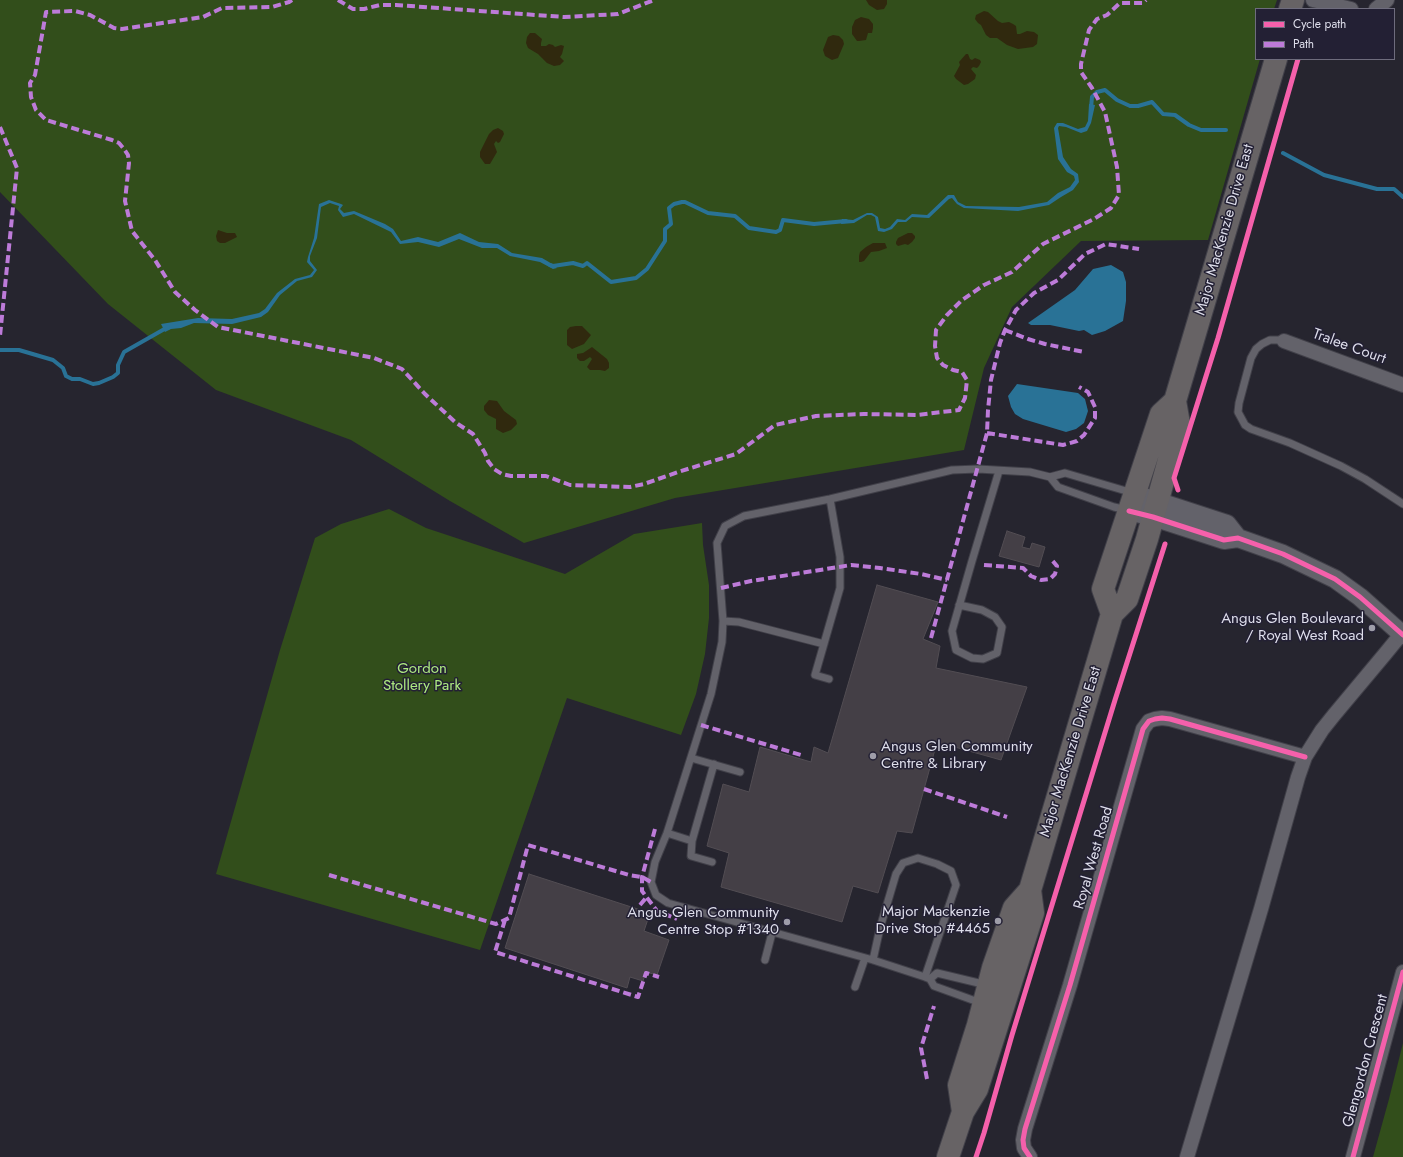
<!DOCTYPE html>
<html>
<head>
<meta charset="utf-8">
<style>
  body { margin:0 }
  #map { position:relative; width:1403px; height:1157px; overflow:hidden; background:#26252f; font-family:Jost,sans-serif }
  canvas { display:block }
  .legend { position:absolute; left:1255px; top:8px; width:140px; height:52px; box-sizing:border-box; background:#232034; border:1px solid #6e6c7d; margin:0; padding:5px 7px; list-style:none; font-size:12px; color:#dedeeb }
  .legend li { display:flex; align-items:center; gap:8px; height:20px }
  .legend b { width:20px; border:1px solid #6e6c7d }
</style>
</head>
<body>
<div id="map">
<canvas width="1403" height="1157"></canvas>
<ul class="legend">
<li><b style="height:5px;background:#f560ab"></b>Cycle path</li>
<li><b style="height:5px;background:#bd7bd9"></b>Path</li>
</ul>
</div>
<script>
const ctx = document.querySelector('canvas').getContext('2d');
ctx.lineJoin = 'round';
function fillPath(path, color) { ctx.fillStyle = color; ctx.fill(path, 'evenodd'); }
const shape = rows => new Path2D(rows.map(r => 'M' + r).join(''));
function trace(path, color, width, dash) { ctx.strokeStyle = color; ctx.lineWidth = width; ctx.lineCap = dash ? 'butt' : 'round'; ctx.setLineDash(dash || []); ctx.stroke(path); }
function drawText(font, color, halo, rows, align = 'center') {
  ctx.font = font + ' Jost,sans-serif'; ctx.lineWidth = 3; ctx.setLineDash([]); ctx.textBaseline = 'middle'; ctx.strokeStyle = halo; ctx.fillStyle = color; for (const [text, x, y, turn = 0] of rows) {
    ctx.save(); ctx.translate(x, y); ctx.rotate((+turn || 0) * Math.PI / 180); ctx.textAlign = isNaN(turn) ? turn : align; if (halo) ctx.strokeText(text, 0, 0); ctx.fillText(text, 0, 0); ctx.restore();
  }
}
fillPath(shape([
  [0,0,1277,0,1274,9,1256,9,1256,59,1260,59,1208,240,1081,241,1012,307,984,368,964,450,675,498,524,543,450,501,351,440,216,390,108,304,0,192],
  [389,509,426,528,565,574,634,534,702,523,703,545,709,585,709,618,705,654,696,694,681,735,567,698,480,950,216,874,280,650,315,538,341,524],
  [1403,1043,1403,1157,1373,1157,1389,1099]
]), '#324e1b');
fillPath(shape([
  [866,0,887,0,887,4,884,9,877,10,869,5],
  [984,11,988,12,998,21,1002,23,1009,22,1013,24,1016,26,1017,34,1020,34,1027,31,1034,32,1038,35,1037,44,1033,47,1018,49,1007,45,997,38,990,38,986,35,981,25,978,23,975,19,976,15],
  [861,17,869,19,873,24,873,28,872,33,868,33,866,40,859,41,857,41,852,34,852,27,855,20],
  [530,33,535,33,542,39,541,43,541,46,546,46,549,44,553,45,555,47,561,45,564,46,562,54,560,57,564,61,560,65,554,66,547,63,538,54,528,48,526,43,527,37],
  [833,35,839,36,843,40,844,44,838,58,832,60,825,56,823,50,828,37],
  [966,54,968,54,970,59,972,60,975,58,980,60,981,62,979,66,977,68,973,67,971,69,976,75,975,79,968,84,964,85,956,79,954,76,960,65,959,62],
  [498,128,503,131,504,134,500,142,498,143,496,141,494,144,497,152,490,164,485,164,480,157,480,152,489,134,493,130],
  [218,230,227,233,235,233,237,237,225,243,220,243,217,241,216,236],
  [908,233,912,233,915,236,915,238,912,242,908,245,905,244,898,246,896,244,896,242,898,238],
  [873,243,885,243,887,248,879,251,871,252,864,261,861,262,859,262,859,256,860,252,866,247],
  [576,326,582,326,591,335,584,344,572,349,567,345,567,330,570,327],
  [592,347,607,359,609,363,609,368,605,371,600,370,590,370,587,367,592,359,590,357,584,361,580,361,577,358,577,354,583,353],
  [489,400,497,401,504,411,516,420,517,424,511,430,503,433,496,429,496,419,488,415,484,410,484,406]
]), '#30290e');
fillPath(shape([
  [1089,104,1095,105,1091,123,1087,131,1081,133,1066,127,1059,126,1058,128,1063,157,1071,169,1078,174,1079,182,1073,190,1061,197,1049,205,1018,211,964,208,957,204,952,198,949,199,929,218,912,217,906,222,898,222,892,229,884,232,878,231,875,217,871,215,867,215,854,223,841,224,842,219,853,220,867,213,872,213,878,217,880,228,885,229,890,227,897,219,905,220,912,214,927,215,948,195,954,195,958,202,966,206,1019,207,1047,202,1058,193,1070,187,1075,180,1074,176,1067,172,1058,159,1054,128,1057,123,1063,123,1078,129,1085,127,1088,121],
  [329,200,341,204,343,205,340,209,344,213,354,211,385,224,393,229,401,241,418,237,438,242,460,233,479,242,498,244,512,253,542,258,554,265,557,268,553,269,540,262,510,256,497,248,482,248,459,239,439,247,418,242,400,244,391,232,354,214,343,217,338,210,339,206,330,203,321,207,317,238,310,256,310,261,317,270,312,277,297,281,280,295,268,312,261,317,232,324,194,323,181,328,171,329,165,332,161,324,198,318,232,319,259,313,265,309,277,293,295,279,310,275,314,270,307,262,308,257,314,238,319,204],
  [1111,265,1123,272,1126,282,1126,301,1123,321,1105,331,1092,335,1084,330,1079,331,1050,325,1031,325,1028,323,1075,290,1093,269],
  [1017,384,1078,393,1085,399,1088,411,1084,423,1076,429,1066,432,1023,419,1015,414,1011,407,1008,396]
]), '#297296');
trace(shape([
  [1091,108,1092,97,1097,92,1105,90,1117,100,1130,106,1138,106,1152,102,1163,114,1175,115,1189,125,1201,130,1226,130],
  [1283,153,1324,175,1377,189,1394,189,1403,197],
  [550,265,553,266,573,263,583,266,587,263,611,282,636,278,647,269,665,241,665,229,671,224,669,208,674,204,682,202,685,202,708,213,735,216,749,228,776,232,780,230,783,220,814,224,846,221],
  [0,350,19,350,53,360,63,368,66,376,72,379,80,379,93,384,99,383,113,377,118,373,118,365,124,352,168,327]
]), '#297296', 4);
const building = shape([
  [1007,531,1025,537,1022,547,1030,549,1032,543,1045,547,1039,567,999,556,1007,531],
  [877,585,938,602,923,639,940,646,936,668,1027,687,1001,760,937,742,912,833,897,831,878,893,853,886,842,922,721,887,729,853,707,846,723,784,749,792,760,747,811,762,814,747,828,753,877,585],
  [529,874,650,913,644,931,669,940,657,975,646,972,643,981,630,977,627,988,505,948,529,874]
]);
fillPath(building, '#443f46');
trace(building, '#524d53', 1);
const service = shape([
  [1284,341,1279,340,1270,340,1262,344,1256,349,1251,358,1239,403,1238,412,1245,425,1251,429,1290,443,1341,466,1365,479,1403,504],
  [1050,477,1058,487,1114,507,1127,510],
  [959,605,982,610,995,617,1002,627,997,653,983,659,972,658,956,650,952,631,972,561,999,471],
  [723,621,739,622,824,644],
  [829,679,815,675,840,588,840,557,830,499],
  [691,758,740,772],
  [667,833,692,841,714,764],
  [692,841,691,856,712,862],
  [765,960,772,933],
  [873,960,880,928,896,874,903,863,918,858,937,864,951,871,956,885,925,977],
  [930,979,937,973,987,985],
  [855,987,865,958],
  [981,1003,934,986,930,979,925,977,873,960,668,903,656,895,651,882,655,862,667,833,711,694,722,642,723,621,717,543,725,526,744,516,830,499,952,470,978,469,1030,472,1050,477,1065,473,1133,493]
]);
const minor = shape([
  [1313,0,1351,9],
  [1376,9,1387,0],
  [1284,341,1403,385],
  [1030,1157,1024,1148,1023,1140,1025,1129,1070,985,1143,729,1149,721,1155,719,1162,718,1170,719,1305,757],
  [1187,1157,1261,909,1298,777,1305,757,1322,730,1334,715,1385,654,1403,632],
  [1353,1157,1403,972]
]);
const tertiary = shape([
  [1135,494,1227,524,1238,538],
  [1129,511,1153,517,1224,540,1238,538,1283,554,1335,579,1360,597,1403,635]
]);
const primary = shape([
  [1290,9,1293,0],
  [1112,614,1103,589,1161,414,1175,401],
  [963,1112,959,1085,978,1025,993,968,1014,908,1030,890],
  [948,1157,963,1112,977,1089,1033,913,1030,890,1112,614,1127,599,1147,539,1179,424,1175,401,1276,59]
]);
trace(service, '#414049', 9);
trace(minor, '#414049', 16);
trace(tertiary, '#414049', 20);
trace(primary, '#414049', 24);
trace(service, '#63626a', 7);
trace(minor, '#63626a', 14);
trace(tertiary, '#63626a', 18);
trace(primary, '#676365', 22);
trace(shape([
  [292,0,289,2,272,7,222,8,203,17,122,29,114,28,90,15,75,11,46,12,35,75,30,83,31,97,36,110,46,120,112,140,119,143,124,149,128,155,129,163,125,201,132,231,155,260,175,292,195,310,218,327,374,358,402,369,425,394,455,422,473,434,485,453,488,461,494,469,502,474,511,476,546,476,570,485,630,487,644,484,678,472,736,454,775,425,816,416,864,414,917,415,959,410,965,398,967,380,962,372,953,370,943,365,937,358,935,346,936,330,947,315,962,300,984,285,1012,272,1043,244,1094,219,1111,208,1119,195,1117,167,1105,112,1092,88,1081,72,1081,64,1089,30,1097,19,1107,15,1120,3,1143,3,1146,0],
  [338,0,353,9,364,9,380,5,396,5,564,17,618,14,654,0],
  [0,127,17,168,0,336],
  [1005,330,1028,339,1045,344,1084,352],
  [987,433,1063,445,1077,441,1084,435,1095,418,1095,407,1088,392,1079,387],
  [984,565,1023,568,1031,576,1041,580,1050,579,1055,574,1057,566,1051,559],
  [721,588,751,581,851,565,880,568,921,574,947,580],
  [931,638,987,433,988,410,991,380,1000,343,1005,330,1016,310,1034,293,1058,280,1085,254,1106,244,1139,249],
  [701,725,801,755],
  [924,789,1007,817],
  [655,829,642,877,642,891,657,911,677,919],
  [329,875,496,924,509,918,528,845,629,875,642,877,651,882],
  [640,905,646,898],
  [505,920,495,952,638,997,646,973,659,977],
  [927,1079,921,1048,934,1006]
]), '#bd7bd9', 4, [8, 4]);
trace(shape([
  [1178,490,1174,478,1218,338,1298,59],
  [1129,511,1153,517,1224,540,1238,538,1283,554,1335,579,1360,597,1403,635],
  [976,1157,984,1133,1012,1035,1115,700,1165,544],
  [1030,1157,1024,1148,1023,1140,1025,1129,1070,985,1143,729,1149,721,1155,719,1162,718,1170,719,1305,757],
  [1353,1157,1403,972]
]), '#f560ab', 5);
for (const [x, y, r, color] of [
  [1372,628,4,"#9e9da9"],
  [873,756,4,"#9e9da9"],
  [998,921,4,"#9e9da9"],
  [787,922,4,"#9e9da9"]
]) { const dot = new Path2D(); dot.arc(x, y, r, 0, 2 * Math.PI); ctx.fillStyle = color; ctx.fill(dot); trace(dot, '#232034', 1.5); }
drawText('15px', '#dedeeb', '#232034', [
  ["Major MacKenzie Drive East",1225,230,-74],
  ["Tralee Court",1349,347,20],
  ["Major MacKenzie Drive East",1071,752,-73],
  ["Royal West Road",1094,858,-74],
  ["Glengordon Crescent",1366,1061,-75]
]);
drawText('15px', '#dedeeb', '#232034', [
  ["Angus Glen Boulevard",1364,619],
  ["/ Royal West Road",1364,636],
  ["Angus Glen Community",881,747,"left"],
  ["Centre & Library",881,764,"left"],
  ["Major Mackenzie",990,912],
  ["Drive Stop #4465",990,929],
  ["Angus Glen Community",779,913],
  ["Centre Stop #1340",779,930]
], 'right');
drawText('15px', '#aeeb81', '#232034', [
  ["Gordon",422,669],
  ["Stollery Park",422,686]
]);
</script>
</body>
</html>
